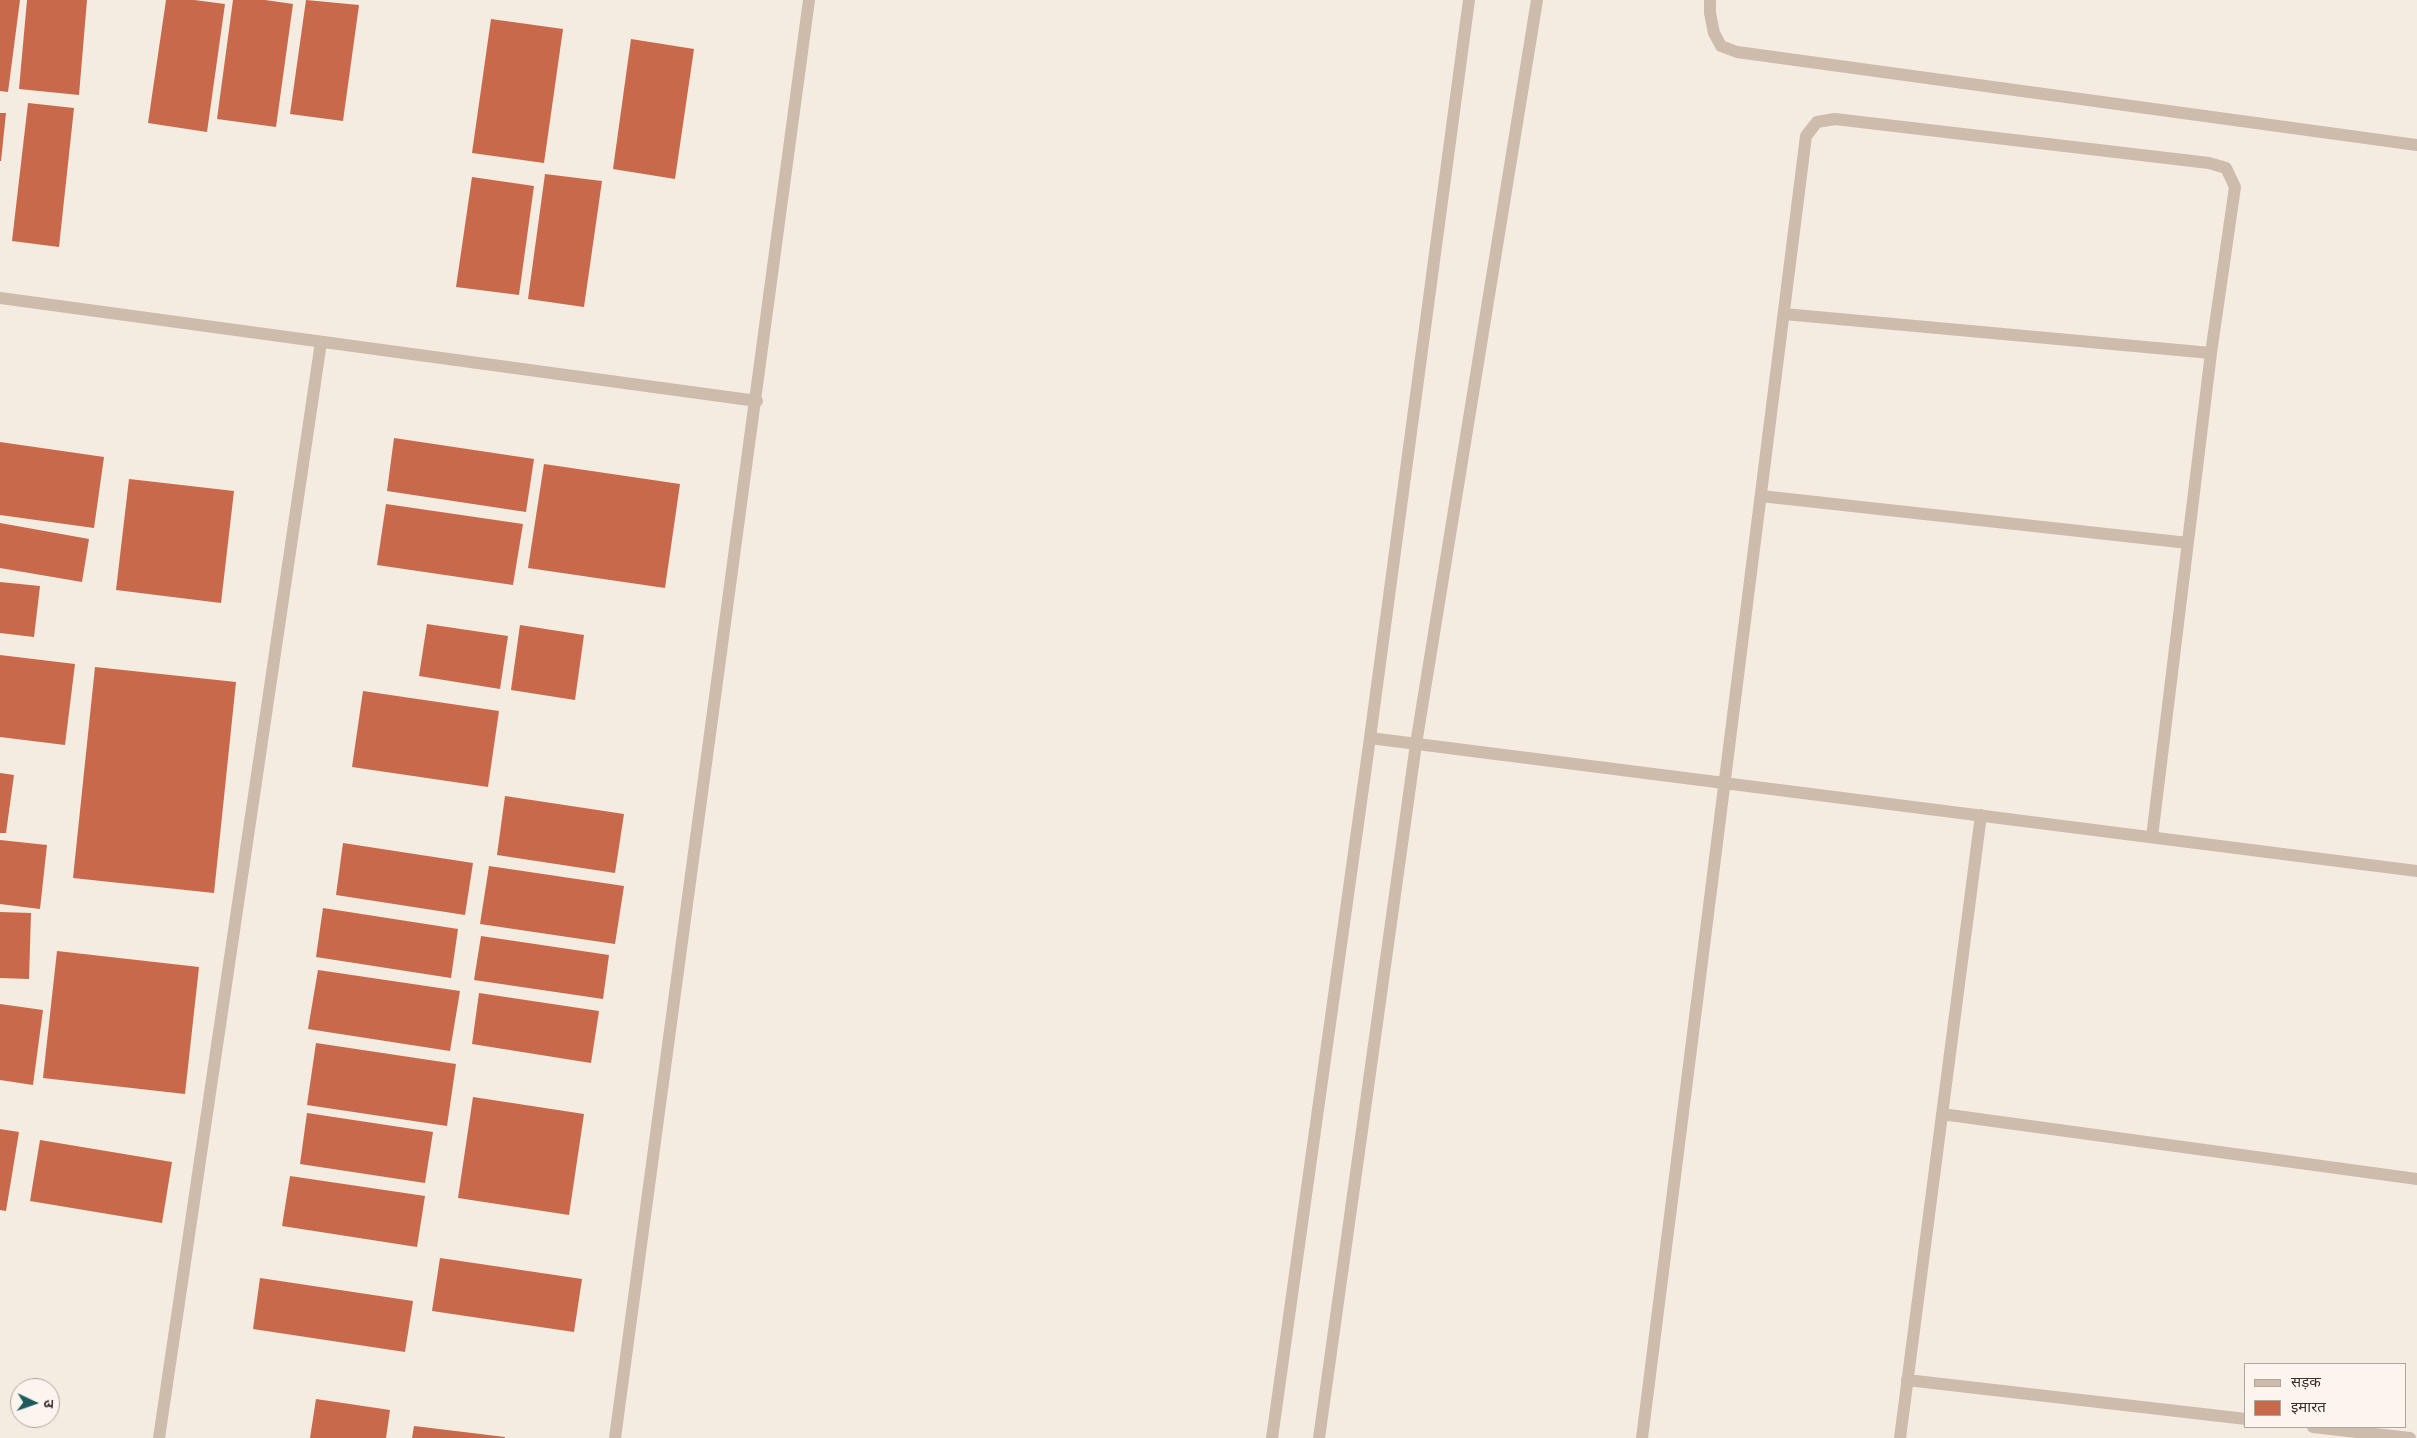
<!DOCTYPE html>
<html>
<head>
<meta charset="utf-8">
<style>
  body { margin:0 }
  #map { position:relative; width:2417px; height:1438px; overflow:hidden; background:#f4ebe1; font-family:Barlow,"Noto Sans Devanagari",sans-serif }
  canvas { display:block }
  .legend { position:absolute; left:2244px; top:1363px; width:162px; height:65px; box-sizing:border-box; background:#fbf5ee; border:1px solid #aea6a0; margin:0; padding:6px 9px; list-style:none; font-size:15px; color:#3b302b }
  .legend li { display:flex; align-items:center; gap:10px; height:25px }
  .legend b { width:25px; border:1px solid #aea6a0 }
  .north { position:absolute; left:10px; top:1378px; width:50px; height:50px; box-sizing:border-box; background:#fbf5ee; border:1px solid #aea6a0; border-radius:50%; rotate:93deg; font-size:14px; font-weight:700; line-height:20px; text-align:center; color:#3b302b }
  .north::after { content:''; display:block; margin:auto; width:18px; height:22px; background:#1f5a5e; clip-path:polygon(50% 0,100% 100%,50% 72%,0 100%) }
</style>
</head>
<body>
<div id="map">
<canvas width="2417" height="1438"></canvas>
<ul class="legend">
<li><b style="height:6px;background:#cdbbac"></b>सड़क</li>
<li><b style="height:14px;background:#c8694b"></b>इमारत</li>
</ul>
<div class="north">उ</div>
</div>
<script>
const ctx = document.querySelector('canvas').getContext('2d');
ctx.lineJoin = 'round';
function fillPath(path, color) { ctx.fillStyle = color; ctx.fill(path, 'evenodd'); }
const shape = rows => new Path2D(rows.map(r => 'M' + r).join(''));
function trace(path, color, width, dash) { ctx.strokeStyle = color; ctx.lineWidth = width; ctx.lineCap = dash ? 'butt' : 'round'; ctx.setLineDash(dash || []); ctx.stroke(path); }
fillPath(shape([
  [0,0,20,0,8,92,0,91],
  [27,0,87,0,79,95,19,89],
  [166,0,194,0,225,4,207,132,148,123],
  [233,0,265,0,293,4,276,127,217,119],
  [306,0,359,5,343,121,290,114],
  [491,19,563,29,544,163,472,153],
  [631,39,694,49,675,179,613,169],
  [28,103,74,108,59,247,12,241],
  [0,113,6,113,1,161,0,161],
  [545,174,602,181,584,307,528,299],
  [472,177,534,186,519,295,456,287],
  [394,438,534,459,526,512,387,491],
  [0,442,104,457,94,528,0,515],
  [544,464,680,484,665,588,528,568],
  [129,479,234,491,221,603,116,590],
  [386,504,523,524,513,585,377,565],
  [0,523,89,539,82,582,0,568],
  [0,582,40,586,34,637,0,633],
  [427,624,508,636,500,689,419,676],
  [520,625,584,635,575,700,511,690],
  [0,655,75,664,65,745,0,737],
  [95,667,236,682,214,893,73,878],
  [363,691,499,711,488,787,352,767],
  [0,773,14,775,6,833,0,833],
  [505,796,624,814,615,873,497,855],
  [0,840,47,845,40,909,0,904],
  [343,843,473,863,465,915,336,895],
  [489,866,624,886,615,944,480,924],
  [323,908,458,929,451,978,316,957],
  [0,912,31,913,29,979,0,978],
  [481,936,609,955,603,999,474,980],
  [57,951,199,967,185,1094,43,1078],
  [318,970,460,991,450,1051,308,1029],
  [479,993,599,1011,591,1063,472,1044],
  [0,1004,43,1010,33,1085,0,1080],
  [316,1043,456,1064,447,1126,307,1105],
  [473,1097,584,1114,569,1215,458,1198],
  [307,1113,433,1132,425,1183,300,1164],
  [0,1129,19,1132,6,1211,0,1210],
  [40,1140,172,1162,162,1223,30,1201],
  [290,1176,425,1196,417,1247,282,1226],
  [440,1258,582,1279,574,1332,432,1311],
  [260,1278,413,1301,405,1352,253,1329],
  [316,1399,390,1410,386,1438,310,1438],
  [414,1426,505,1437,505,1438,412,1438]
]), '#c8694b');
trace(shape([
  [1710,0,1710,13,1714,33,1721,46,1737,52,2417,145],
  [0,298,757,401],
  [1784,314,2211,353],
  [1761,496,2188,543],
  [1370,738,2417,871],
  [1942,1114,2417,1179],
  [1907,1380,2246,1419],
  [2313,1427,2410,1438],
  [159,1438,321,342],
  [615,1438,809,0],
  [1642,1438,1806,136,1817,122,1835,119,2209,163,2226,168,2235,187,2211,353,2152,837],
  [1900,1438,1981,815]
]), '#cdbbac', 12);
trace(shape([
  [1272,1438,1370,738,1469,0],
  [1319,1438,1416,744,1537,0]
]), '#cdbbac', 12);
</script>
</body>
</html>
